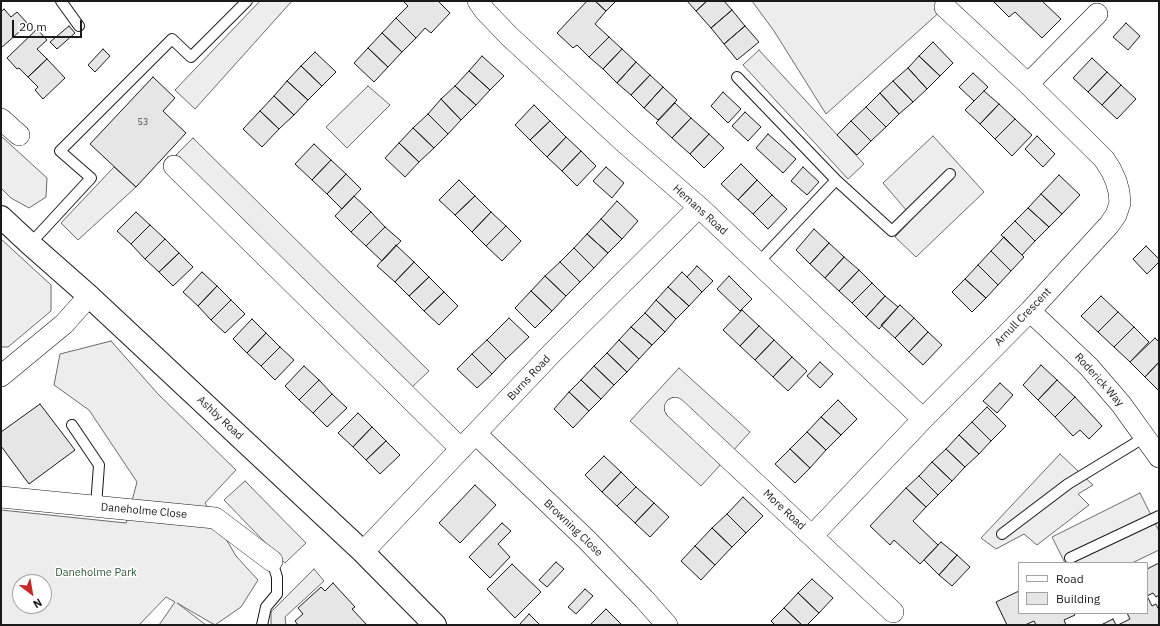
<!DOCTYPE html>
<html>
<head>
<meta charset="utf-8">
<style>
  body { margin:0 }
  #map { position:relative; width:1160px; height:626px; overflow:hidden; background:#fff; font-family:"IBM Plex Sans",sans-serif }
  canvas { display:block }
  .frame { position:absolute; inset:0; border:2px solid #1a1a1a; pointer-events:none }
  .legend { position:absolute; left:1018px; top:562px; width:130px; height:52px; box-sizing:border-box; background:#fff; border:1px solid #a3a3a3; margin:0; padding:5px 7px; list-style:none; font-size:12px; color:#1a1a1a }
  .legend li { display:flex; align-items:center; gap:8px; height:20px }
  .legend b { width:20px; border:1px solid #a3a3a3 }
  .north { position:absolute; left:12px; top:574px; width:40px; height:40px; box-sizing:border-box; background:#fff; border:1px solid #a3a3a3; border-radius:50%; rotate:149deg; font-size:11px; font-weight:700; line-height:16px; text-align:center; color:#1a1a1a }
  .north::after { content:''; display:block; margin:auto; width:14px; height:18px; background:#c62828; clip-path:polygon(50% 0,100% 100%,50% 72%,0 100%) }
  .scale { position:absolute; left:12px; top:20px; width:70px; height:18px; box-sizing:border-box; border:2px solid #1a1a1a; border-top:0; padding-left:5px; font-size:12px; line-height:14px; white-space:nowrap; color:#1a1a1a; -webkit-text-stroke:3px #fff; paint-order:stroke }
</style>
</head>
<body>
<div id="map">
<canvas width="1160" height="626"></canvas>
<div class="frame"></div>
<ul class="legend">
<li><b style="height:5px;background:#fff"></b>Road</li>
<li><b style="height:11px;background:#e6e6e6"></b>Building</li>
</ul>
<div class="north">N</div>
<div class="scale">20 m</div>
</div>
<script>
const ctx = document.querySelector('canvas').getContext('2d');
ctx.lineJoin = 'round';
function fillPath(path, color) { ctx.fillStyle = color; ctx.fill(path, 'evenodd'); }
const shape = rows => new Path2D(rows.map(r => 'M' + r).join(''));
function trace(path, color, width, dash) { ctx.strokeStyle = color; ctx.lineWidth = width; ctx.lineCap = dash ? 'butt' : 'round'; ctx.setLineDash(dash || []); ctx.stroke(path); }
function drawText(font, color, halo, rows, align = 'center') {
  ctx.font = font + ' "IBM Plex Sans",sans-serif'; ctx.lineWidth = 3; ctx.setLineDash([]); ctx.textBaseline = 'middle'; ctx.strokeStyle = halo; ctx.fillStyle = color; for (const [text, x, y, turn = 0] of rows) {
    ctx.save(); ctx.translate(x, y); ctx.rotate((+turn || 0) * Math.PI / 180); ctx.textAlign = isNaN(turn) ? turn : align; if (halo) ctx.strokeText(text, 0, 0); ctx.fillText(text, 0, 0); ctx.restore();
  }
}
const built = shape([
  [260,1,292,1,195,109,175,90,260,1],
  [752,1,952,1,826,114,774,31,752,1],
  [759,50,864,164,848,179,743,65,759,50],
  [368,86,390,105,347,148,326,127,368,86],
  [1,136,47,178,46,197,29,208,11,198,1,188,1,136],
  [933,136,984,192,916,257,895,237,913,218,883,183,933,136],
  [193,138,429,371,411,388,176,155,193,138],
  [114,167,136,187,78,240,61,223,114,167],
  [1,239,51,285,51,311,8,347,1,347,1,239],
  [111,341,158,394,236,470,205,503,236,556,258,580,241,607,215,625,177,603,206,625,159,625,175,602,166,597,139,625,1,625,1,510,126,523,137,482,89,410,54,385,60,354,111,341],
  [20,582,44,582,44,606,20,606,20,582],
  [679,368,750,432,701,486,630,421,679,368],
  [1060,454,1093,485,1078,494,1089,505,1037,545,1024,534,996,549,981,538,1060,454],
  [245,481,306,543,285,563,224,500,245,481],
  [1140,493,1159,531,1159,550,1132,563,1065,563,1052,537,1140,493],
  [314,569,324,581,285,617,286,625,271,625,271,612,314,569]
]);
fillPath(built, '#ededed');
trace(built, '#6a6a6a', 1);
const building = shape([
  [403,1,438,1,450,13,431,33,425,28,416,38,396,18,408,6,403,1],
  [587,1,595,1,606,11,595,24,609,37,589,57,577,45,573,48,557,33,587,1],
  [595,1,616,1,606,11,595,1],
  [687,1,707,1,696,11,687,1],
  [707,1,724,1,732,10,711,28,696,11,707,1],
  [993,1,1042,1,1061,19,1042,38,1015,12,1009,17,993,1],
  [4,9,11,17,17,12,28,24,1,48,1,12,4,9],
  [732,10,745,26,724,44,711,28,732,10],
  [396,18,416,38,402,52,382,33,396,18],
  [1126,23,1140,36,1128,50,1113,37,1126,23],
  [69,26,75,33,57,49,50,42,69,26],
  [745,26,759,42,737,60,724,44,745,26],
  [37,29,47,40,37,49,47,59,28,77,19,68,17,69,7,58,37,29],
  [382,33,402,52,388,67,368,48,382,33],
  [609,37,622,49,603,69,589,57,609,37],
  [933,42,953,63,940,76,919,56,933,42],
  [368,48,388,67,374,82,354,63,368,48],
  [103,49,110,56,95,72,88,65,103,49],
  [622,49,636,62,617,83,603,69,622,49],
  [315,52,336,72,322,86,301,66,315,52],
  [482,56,504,76,490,90,469,71,482,56],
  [919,56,940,76,927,89,908,68,919,56],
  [1092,58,1107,72,1088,92,1073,78,1092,58],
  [47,59,65,78,43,99,35,90,38,87,28,77,47,59],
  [636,62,650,75,631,95,617,83,636,62],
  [301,66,322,86,308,100,287,81,301,66],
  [908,68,927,89,913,102,893,81,908,68],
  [469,71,490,90,476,105,455,86,469,71],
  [1107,72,1121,85,1102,105,1088,92,1107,72],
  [973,73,988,87,974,101,959,87,973,73],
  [650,75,663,87,644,108,631,95,650,75],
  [153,77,175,98,163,111,186,133,136,187,90,144,153,77],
  [287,81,308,100,294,115,274,96,287,81],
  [893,81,913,102,899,114,880,93,893,81],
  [1121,85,1136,99,1117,119,1102,105,1121,85],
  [455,86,476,105,461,120,441,99,455,86],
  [663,87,677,100,658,120,644,108,663,87],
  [984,91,999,104,980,124,965,110,984,91],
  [723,92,741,109,728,123,711,106,723,92],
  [880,93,899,114,886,127,866,107,880,93],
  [274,96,294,115,279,129,260,111,274,96],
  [441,99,461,120,448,134,428,114,441,99],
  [675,103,691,118,672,138,656,123,675,103],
  [999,104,1015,119,995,139,980,124,999,104],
  [534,105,550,121,530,140,515,125,534,105],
  [866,107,886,127,871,141,851,121,866,107],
  [260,111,279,129,262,147,243,129,260,111],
  [745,112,761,127,748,141,732,126,745,112],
  [428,114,448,134,434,148,413,128,428,114],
  [691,118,709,134,690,154,672,138,691,118],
  [1015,119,1032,135,1012,156,995,139,1015,119],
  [550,121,566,137,547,157,530,140,550,121],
  [851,121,871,141,857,155,837,135,851,121],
  [413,128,434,148,419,162,399,143,413,128],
  [709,134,724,148,704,168,690,154,709,134],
  [768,134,796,159,783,173,756,148,768,134],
  [1037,136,1055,154,1043,167,1025,149,1037,136],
  [566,137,581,151,562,171,547,157,566,137],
  [399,143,419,162,405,177,385,158,399,143],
  [314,144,331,160,312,180,295,164,314,144],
  [581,151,596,166,577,186,562,171,581,151],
  [331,160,346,174,327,194,312,180,331,160],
  [741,164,757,180,738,200,721,184,741,164],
  [606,167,624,183,612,198,593,181,606,167],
  [803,167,819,182,807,195,791,181,803,167],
  [346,174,361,189,342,209,327,194,346,174],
  [1059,175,1080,195,1062,214,1041,194,1059,175],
  [459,180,475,196,455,215,439,200,459,180],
  [757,180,772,195,753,214,738,200,757,180],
  [1041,194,1062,214,1049,227,1028,208,1041,194],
  [772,195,787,209,768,229,753,214,772,195],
  [354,196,371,212,351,232,335,216,354,196],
  [475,196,491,212,472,232,455,215,475,196],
  [617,201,638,221,622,239,601,219,617,201],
  [1028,208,1049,227,1035,241,1015,221,1028,208],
  [136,212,150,225,131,244,117,231,136,212],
  [371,212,385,227,366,246,351,232,371,212],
  [491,212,506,226,486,246,472,232,491,212],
  [601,219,622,239,608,253,587,234,601,219],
  [1015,221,1035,241,1022,255,1001,235,1015,221],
  [150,225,165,239,145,259,131,244,150,225],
  [506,226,521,241,502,261,486,246,506,226],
  [385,227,401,241,382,261,366,246,385,227],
  [814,229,829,243,810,264,796,250,814,229],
  [587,234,608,253,594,268,574,248,587,234],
  [1004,237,1024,257,1011,271,991,251,1004,237],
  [165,239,179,253,159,272,145,259,165,239],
  [829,243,844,257,825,278,810,264,829,243],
  [396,245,414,262,395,282,377,266,396,245],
  [1146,246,1159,259,1159,262,1147,274,1133,259,1146,246],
  [574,248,594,268,580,282,560,262,574,248],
  [991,251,1011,271,998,285,978,265,991,251],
  [179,253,193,267,173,286,159,272,179,253],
  [844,257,859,270,839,291,825,278,844,257],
  [414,262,429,277,409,296,395,282,414,262],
  [560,262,580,282,566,296,545,276,560,262],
  [978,265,998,285,986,298,965,279,978,265],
  [697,266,713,281,702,292,687,277,697,266],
  [859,270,872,283,852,303,839,291,859,270],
  [202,272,217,286,198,306,183,292,202,272],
  [682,272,702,292,689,306,668,287,682,272],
  [545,276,566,296,552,311,531,291,545,276],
  [729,276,752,299,740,311,717,289,729,276],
  [429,277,444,292,424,311,409,296,429,277],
  [965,279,986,298,972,312,952,292,965,279],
  [872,283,885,296,866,317,852,303,872,283],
  [217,286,231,300,211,320,198,306,217,286],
  [668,287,689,306,676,319,656,300,668,287],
  [531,291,552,311,535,328,515,308,531,291],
  [444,292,458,306,439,325,424,311,444,292],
  [885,296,898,307,879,329,866,317,885,296],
  [1101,296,1118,312,1098,332,1081,316,1101,296],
  [231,300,245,314,225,333,211,320,231,300],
  [656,300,676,319,665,332,645,313,656,300],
  [900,305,914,318,895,338,881,325,900,305],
  [742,310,759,326,740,346,723,330,742,310],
  [1118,312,1134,327,1114,347,1098,332,1118,312],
  [645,313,665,332,652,345,631,327,645,313],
  [509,318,529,337,506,359,487,340,509,318],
  [914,318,928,332,909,352,895,338,914,318],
  [252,319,266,333,247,353,233,339,252,319],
  [759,326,774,340,755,360,740,346,759,326],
  [631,327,652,345,639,359,619,340,631,327],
  [1134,327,1149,342,1130,362,1114,347,1134,327],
  [928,332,942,345,923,365,909,352,928,332],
  [266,333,280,347,261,366,247,353,266,333],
  [1155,338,1159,342,1159,362,1145,377,1130,362,1155,338],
  [487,340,506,359,492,374,472,354,487,340],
  [619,340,639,359,627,372,607,353,619,340],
  [774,340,792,357,773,377,755,360,774,340],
  [280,347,294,360,275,380,261,366,280,347],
  [607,353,627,372,614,385,594,366,607,353],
  [472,354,492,374,477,388,457,369,472,354],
  [792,357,807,371,788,391,773,377,792,357],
  [820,362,833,374,820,388,807,376,820,362],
  [1159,362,1159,391,1145,377,1159,362],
  [1041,365,1057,380,1038,400,1023,385,1041,365],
  [304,366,319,380,299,400,285,386,304,366],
  [594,366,614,385,601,399,581,380,594,366],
  [319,380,332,394,313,413,299,400,319,380],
  [581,380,601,399,589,411,569,392,581,380],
  [1057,380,1075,397,1055,417,1038,400,1057,380],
  [1000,383,1013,395,997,413,983,401,1000,383],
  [569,392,589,411,573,428,554,409,569,392],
  [332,394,347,408,327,427,313,413,332,394],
  [1075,397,1102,426,1089,439,1080,430,1073,436,1055,417,1075,397],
  [838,400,857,419,841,435,821,417,838,400],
  [40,404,75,450,29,484,1,446,1,432,40,404],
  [987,407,1006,426,991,441,972,422,987,407],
  [358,413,372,427,353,447,338,433,358,413],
  [821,417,841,435,826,450,807,432,821,417],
  [972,422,991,441,979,454,959,435,972,422],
  [372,427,386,441,366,460,353,447,372,427],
  [807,432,826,450,810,468,790,449,807,432],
  [959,435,979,454,965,467,946,449,959,435],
  [386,441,400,455,380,474,366,460,386,441],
  [790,449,810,468,795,483,775,464,790,449],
  [946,449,965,467,952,481,932,462,946,449],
  [604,456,621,472,602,492,585,475,604,456],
  [932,462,952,481,938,495,919,476,932,462],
  [621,472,636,487,617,506,602,492,621,472],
  [919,476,938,495,926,507,906,488,919,476],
  [475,485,496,505,460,543,439,523,475,485],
  [636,487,654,503,635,523,617,506,636,487],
  [906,488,926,507,913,521,938,545,920,564,894,540,890,545,870,526,906,488],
  [743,497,763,516,746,533,727,514,743,497],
  [654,503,669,517,650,537,635,523,654,503],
  [727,514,746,533,732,547,712,528,727,514],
  [502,523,511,531,498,544,510,557,490,578,469,557,502,523],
  [712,528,732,547,715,565,695,546,712,528],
  [941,542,957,555,939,575,924,560,941,542],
  [695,546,715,565,701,580,681,561,695,546],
  [957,555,970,567,952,586,939,575,957,555],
  [556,562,564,569,547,587,539,580,556,562],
  [1159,563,1159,595,1156,597,1153,593,1147,596,1152,606,1156,604,1159,610,1159,625,1118,625,1130,619,1127,613,1147,613,1147,569,1159,563],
  [512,564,541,592,515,618,487,589,512,564],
  [812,579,833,598,819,613,798,593,812,579],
  [333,583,355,607,352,609,367,625,298,625,295,621,303,614,298,608,321,587,325,591,333,583],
  [585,589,593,596,576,614,568,607,585,589],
  [1019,591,1019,613,1074,613,1075,615,1064,620,1066,625,1036,625,1034,621,1025,625,1007,625,996,602,1019,591],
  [798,593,819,613,807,625,802,625,784,608,798,593],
  [784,608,802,625,775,625,771,621,784,608],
  [606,609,622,625,590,625,606,609],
  [529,614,540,625,519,625,529,614],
  [1113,619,1116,625,1101,625,1113,619]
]);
fillPath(building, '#e6e6e6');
trace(building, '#1a1a1a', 1);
const service = shape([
  [61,1,79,26],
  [737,77,836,180],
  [30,244,91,178,60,151,172,39,191,57,247,1],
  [758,263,836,180,892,231,950,174],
  [72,425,99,465,96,506],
  [1002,534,1068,484,1145,437],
  [1070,558,1159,516],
  [262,625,266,607,277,594,277,577,272,561]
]);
const minor = shape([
  [478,1,485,11,509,36,625,143,699,207,923,419],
  [1028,84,1097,14],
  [1,119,19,135],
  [174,166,461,449],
  [1030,311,1089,367,1121,404,1159,457],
  [1,376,64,324,89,296],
  [675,408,893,612],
  [476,434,587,540,644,599,667,625],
  [1,497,215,518,272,561],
  [812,536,923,419,1030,311,1109,225,1116,215,1120,203,1119,192,1116,181,1111,170,1104,159,1028,84,945,7],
  [363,552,552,353,699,207]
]);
const tertiary = shape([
  [1,217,30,244,89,296,363,552,435,625]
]);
trace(service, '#1a1a1a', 12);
trace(minor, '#1a1a1a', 22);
trace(tertiary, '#1a1a1a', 24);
trace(service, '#fff', 10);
trace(minor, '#fff', 21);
trace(tertiary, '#fff', 22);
drawText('9px', '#4d4d4d', null, [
  ["53",143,122]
]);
drawText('11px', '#1a1a1a', '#fff', [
  ["Hemans Road",700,210,42],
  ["Arnull Crescent",1023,317,-46],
  ["Burns Road",529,378,-47],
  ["Roderick Way",1099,380,48],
  ["Ashby Road",220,418,43],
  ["More Road",784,510,43],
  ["Daneholme Close",144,511,5],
  ["Browning Close",573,528,44]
]);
drawText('11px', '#2b5a34', '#fff', [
  ["Daneholme Park",96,573]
]);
</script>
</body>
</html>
